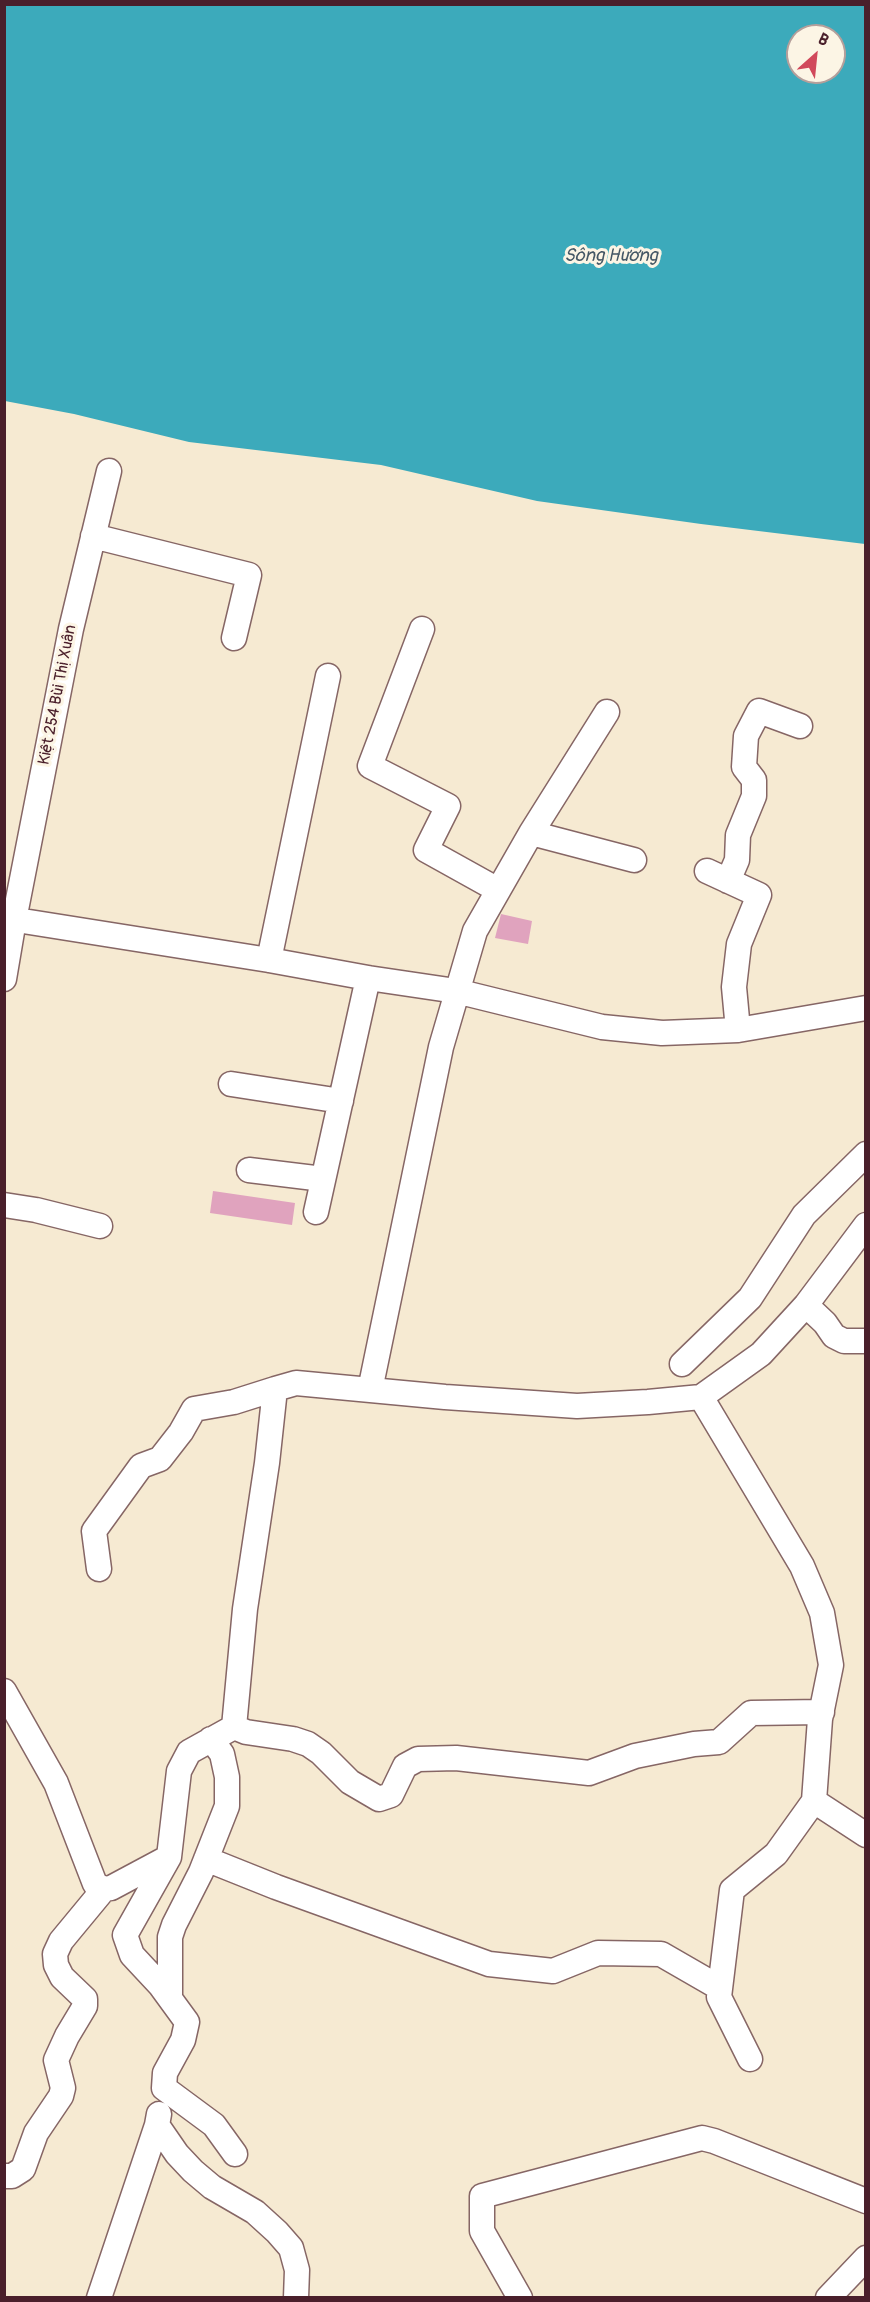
<!DOCTYPE html>
<html>
<head>
<meta charset="utf-8">
<style>
  body { margin:0 }
  #map { position:relative; width:870px; height:2302px; overflow:hidden; background:#f6ead2; font-family:Pangolin,sans-serif }
  canvas { display:block }
  .frame { position:absolute; inset:0; border:6px solid #4a1f2b; pointer-events:none }
  .north { position:absolute; left:786px; top:24px; width:60px; height:60px; box-sizing:border-box; background:#fcf5e5; border:2px solid #b59f9b; border-radius:50%; rotate:27deg; font-size:16px; font-weight:700; line-height:24px; text-align:center; color:#4a1f2b }
  .north::after { content:''; display:block; margin:auto; width:21px; height:27px; background:#d1495b; clip-path:polygon(50% 0,100% 100%,50% 72%,0 100%) }
</style>
</head>
<body>
<div id="map">
<canvas width="870" height="2302"></canvas>
<div class="frame"></div>
<div class="north">B</div>
</div>
<script>
const ctx = document.querySelector('canvas').getContext('2d');
ctx.lineJoin = 'round';
function fillPath(path, color) { ctx.fillStyle = color; ctx.fill(path, 'evenodd'); }
const shape = rows => new Path2D(rows.map(r => 'M' + r).join(''));
function trace(path, color, width, dash) { ctx.strokeStyle = color; ctx.lineWidth = width; ctx.lineCap = dash ? 'butt' : 'round'; ctx.setLineDash(dash || []); ctx.stroke(path); }
function drawText(font, color, halo, rows, align = 'center') {
  ctx.font = font + ' Pangolin,sans-serif'; ctx.lineWidth = 6; ctx.setLineDash([]); ctx.textBaseline = 'middle'; ctx.strokeStyle = halo; ctx.fillStyle = color; for (const [text, x, y, turn = 0] of rows) {
    ctx.save(); ctx.translate(x, y); ctx.rotate((+turn || 0) * Math.PI / 180); ctx.textAlign = isNaN(turn) ? turn : align; if (halo) ctx.strokeText(text, 0, 0); ctx.fillText(text, 0, 0); ctx.restore();
  }
}
fillPath(shape([
  [4,5,865,5,865,544,701,524,537,501,381,465,189,442,74,414,5,401],
  [798,36,834,36,834,72,798,72]
]), '#3caabb');
fillPath(shape([
  [501,914,532,921,528,944,495,938],
  [213,1191,295,1203,292,1225,210,1213]
]), '#e0a3be');
const minor = shape([
  [93,536,249,575,234,638],
  [422,629,370,766,448,806,426,850,498,890],
  [531,833,634,860],
  [707,871,759,895,739,944,734,987,738,1030],
  [728,881,737,860,738,835,754,796,754,780,744,767,746,736,759,711,800,726],
  [4,918,269,960,368,978,456,991,602,1027,662,1033,738,1030,866,1008],
  [269,960,328,676],
  [4,979,14,920,71,629,109,471],
  [231,1084,341,1101],
  [249,1170,323,1179],
  [4,1205,36,1210,100,1226],
  [316,1212,368,978],
  [806,1305,825,1323,834,1336,844,1341,866,1341],
  [682,1364,750,1298,804,1215,866,1154],
  [370,1390,441,1047,475,931,531,833,607,712],
  [701,1397,802,1566,822,1613,831,1665,820,1719,814,1801,776,1854,732,1890,719,1997,750,2059],
  [99,1569,94,1531,141,1466,160,1459,181,1432,194,1409,234,1402,275,1389],
  [4,1691,56,1783,95,1884,104,1889,111,1888,169,1857],
  [234,1727,246,1732,293,1739,308,1744,321,1753,350,1782,379,1799,391,1795,405,1766,418,1759,456,1758,589,1773,635,1756,694,1744,719,1742,751,1713,822,1712],
  [814,1801,866,1835],
  [206,1859,276,1887,489,1964,553,1971,598,1953,661,1954,720,1988],
  [170,1996,170,1937,174,1925,201,1872,227,1806,227,1777,222,1754,211,1739],
  [157,2125,177,2154,193,2171,212,2187,255,2212,277,2232,291,2248,297,2270,296,2298],
  [235,2154,214,2125,164,2088,165,2073,183,2040,187,2022,160,1985,132,1955,125,1935,169,1857,179,1771,189,1752,234,1727,245,1609,267,1463,275,1389,296,1383,445,1397,577,1406,648,1402,701,1397,761,1354,806,1305,866,1225],
  [4,2176,12,2176,23,2169,36,2133,61,2096,63,2088,56,2060,67,2036,85,2006,85,1999,62,1977,56,1965,55,1954,61,1941,104,1889],
  [99,2298,157,2125,159,2114],
  [520,2298,482,2231,482,2196,702,2138,714,2141,866,2201],
  [828,2298,866,2258]
]);
trace(minor, '#866665', 27);
trace(minor, '#fff', 24);
drawText('16px', '#4a1f2b', '#fcf5e5', [
  ["Kiệt 254 Bùi Thị Xuân",58,695,-79]
]);
drawText('italic 18px', '#445765', '#fcf5e5', [
  ["Sông Hương",611,256]
]);
</script>
</body>
</html>
